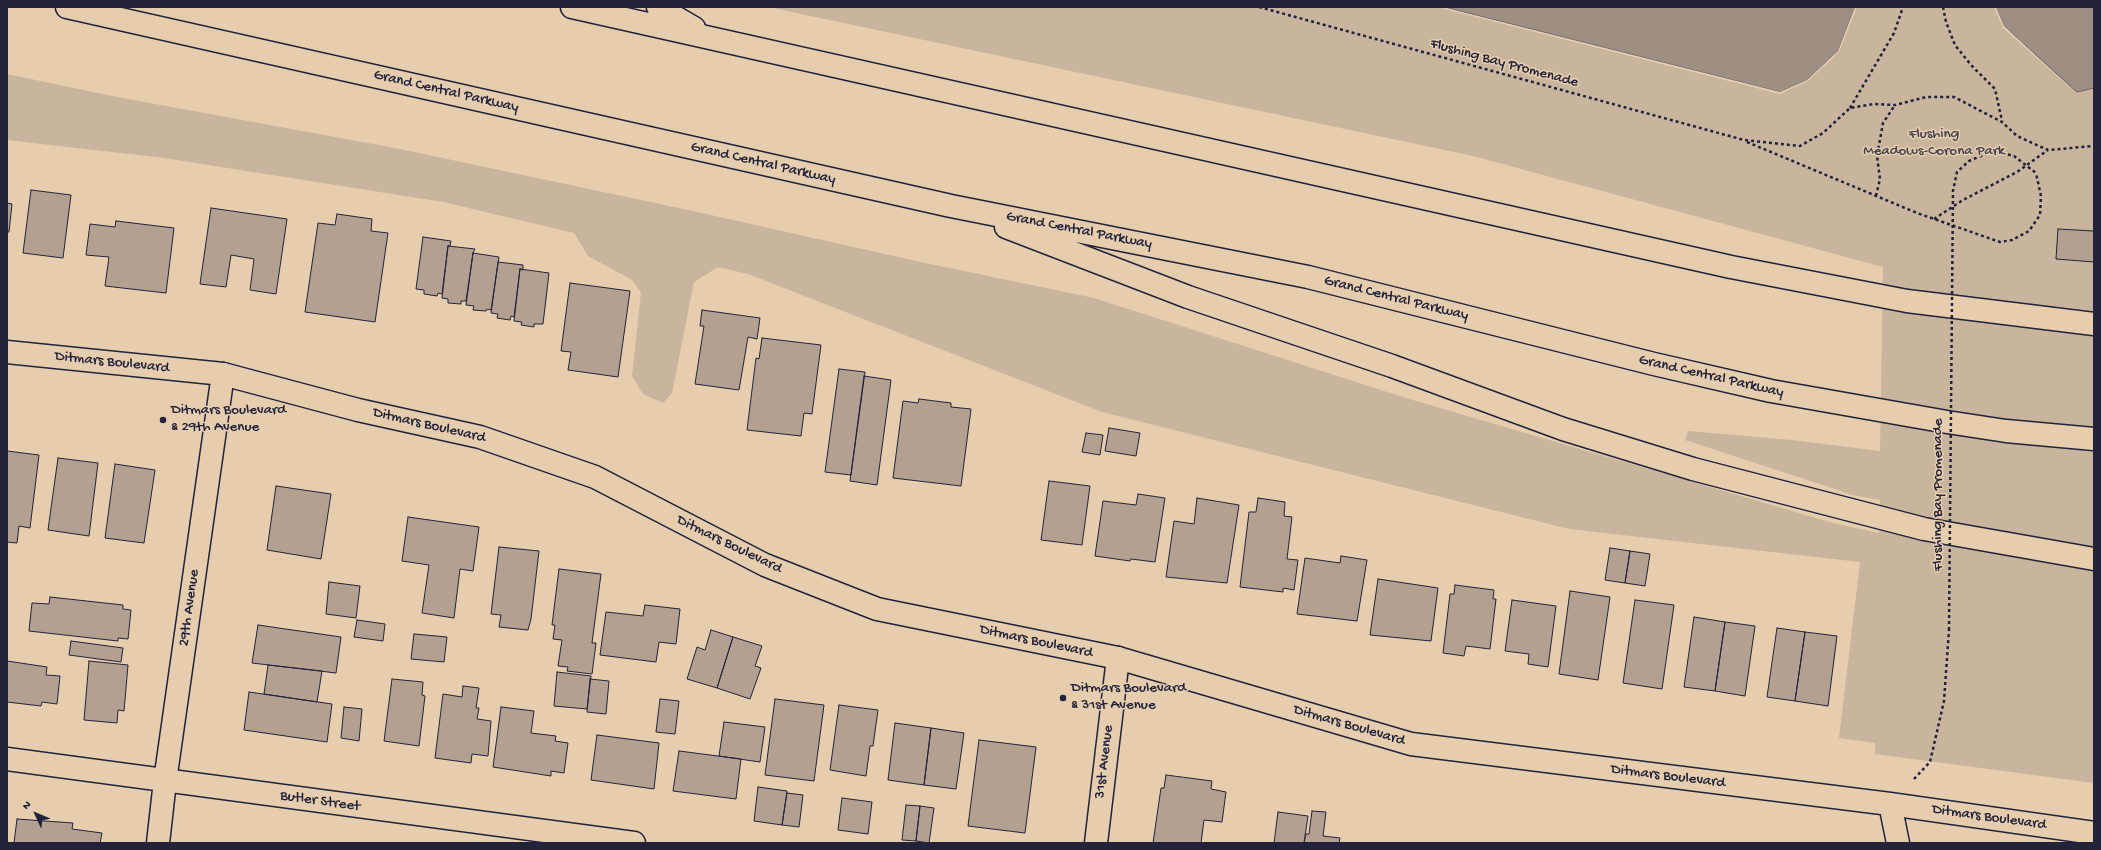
<!DOCTYPE html>
<html>
<head>
<meta charset="utf-8">
<style>
  body { margin:0 }
  #map { position:relative; width:2101px; height:850px; overflow:hidden; background:#e6cdae; font-family:"Gochi Hand",sans-serif }
  canvas { display:block }
  .frame { position:absolute; inset:0; border:8px solid #22223b; pointer-events:none }
  .north { position:absolute; left:16px; top:794px; width:40px; height:40px; -webkit-text-stroke:3px #e6cdae; paint-order:stroke; rotate:314deg; font-size:11px; font-weight:700; line-height:16px; text-align:center; color:#22223b }
  .north::after { content:''; display:block; margin:auto; width:14px; height:18px; background:#22223b; clip-path:polygon(50% 0,100% 100%,50% 72%,0 100%) }
</style>
</head>
<body>
<div id="map">
<canvas width="2101" height="850"></canvas>
<div class="frame"></div>
<div class="north">N</div>
</div>
<script>
const ctx = document.querySelector('canvas').getContext('2d');
ctx.lineJoin = 'round';
function fillPath(path, color) { ctx.fillStyle = color; ctx.fill(path, 'evenodd'); }
const shape = rows => new Path2D(rows.map(r => 'M' + r).join(''));
function trace(path, color, width, dash) { ctx.strokeStyle = color; ctx.lineWidth = width; ctx.lineCap = dash ? 'butt' : 'round'; ctx.setLineDash(dash || []); ctx.stroke(path); }
function drawText(font, color, halo, rows, align = 'center') {
  ctx.font = font + ' "Gochi Hand",sans-serif'; ctx.lineWidth = 3; ctx.setLineDash([]); ctx.textBaseline = 'middle'; ctx.strokeStyle = halo; ctx.fillStyle = color; for (const [text, x, y, turn = 0] of rows) {
    ctx.save(); ctx.translate(x, y); ctx.rotate((+turn || 0) * Math.PI / 180); ctx.textAlign = isNaN(turn) ? turn : align; if (halo) ctx.strokeText(text, 0, 0); ctx.fillText(text, 0, 0); ctx.restore();
  }
}
fillPath(shape([
  [768,7,2094,7,2094,783,1875,754,1875,743,1839,738,1860,562,1569,529,1102,412,748,274,718,267,694,282,672,393,663,403,643,394,632,376,641,292,632,280,588,256,574,233,443,202,164,158,7,140,7,74,112,96,400,149,693,211,916,261,1094,298,1406,398,1833,523,1879,533,1880,500,1853,495,1685,440,1688,431,1792,440,1880,451,1883,267,1473,156]
]), '#c9b49d');
const water = shape([
  [1444,7,1855,7,1838,51,1807,80,1780,92,1444,7],
  [1996,7,2094,7,2094,88,2077,92,2004,26,1996,7]
]);
fillPath(water, '#9d8f84');
trace(water, '#6c6367', 1);
fillPath(shape([
  [1442,7,1780,92,1807,80,1838,51,1855,7,1857,7,1839,52,1808,81,1780,94,1444,9],
  [1994,7,1996,7,2004,26,2077,94,2003,28]
]), '#e6cdae');
const building = shape([
  [31,190,71,195,63,258,23,253,31,190],
  [7,203,12,204,9,232,7,232,7,203],
  [211,208,287,219,276,294,250,290,254,259,231,255,226,287,200,284,211,208],
  [337,214,372,219,371,231,388,233,375,322,305,312,318,223,335,225,337,214],
  [116,221,174,228,166,293,105,286,109,257,86,255,90,224,115,227,116,221],
  [2058,229,2094,231,2094,262,2056,259,2058,229],
  [423,237,451,241,450,246,448,246,442,294,438,293,437,296,424,294,424,290,416,289,423,237],
  [448,246,475,249,473,253,466,301,461,301,461,304,448,303,448,299,442,298,448,246],
  [473,253,499,257,491,310,487,309,486,311,473,310,474,306,466,305,473,253],
  [498,262,523,265,523,270,520,269,514,317,511,316,510,320,497,318,498,314,491,313,498,262],
  [520,269,549,273,543,324,534,324,534,327,521,325,522,322,514,321,520,269],
  [570,283,630,291,618,377,568,370,571,352,561,351,570,283],
  [702,310,760,318,757,339,748,337,739,390,695,384,704,326,700,326,702,310],
  [762,338,821,345,812,414,804,413,801,436,747,430,756,358,759,359,762,338],
  [839,369,865,372,851,475,825,472,839,369],
  [864,376,891,380,877,485,850,481,864,376],
  [919,399,951,403,951,407,971,409,961,486,893,478,903,401,918,403,919,399],
  [1109,428,1140,433,1136,456,1105,451,1109,428],
  [1086,433,1103,435,1100,455,1082,452,1086,433],
  [7,451,39,455,30,528,19,526,17,543,7,542,7,451],
  [58,458,98,463,89,536,48,530,58,458],
  [115,464,155,470,144,543,105,538,115,464],
  [1049,481,1090,486,1082,545,1041,540,1049,481],
  [276,486,331,494,321,559,267,550,276,486],
  [1138,494,1165,498,1155,562,1131,559,1130,561,1095,556,1103,501,1136,505,1138,494],
  [1197,498,1239,505,1227,583,1166,577,1174,521,1194,524,1197,498],
  [1258,498,1285,502,1284,516,1292,517,1287,559,1298,560,1294,590,1283,588,1283,592,1240,587,1249,512,1256,512,1258,498],
  [408,517,479,527,473,571,460,569,454,618,422,613,429,565,402,561,408,517],
  [499,547,539,551,531,619,528,630,499,627,501,615,491,614,499,547],
  [1610,548,1630,551,1625,583,1605,580,1610,548],
  [1630,551,1650,554,1645,586,1625,583,1630,551],
  [1341,556,1367,560,1357,621,1297,614,1305,558,1340,563,1341,556],
  [559,569,601,574,592,643,596,643,592,674,567,671,568,667,558,666,562,640,553,639,555,625,552,625,559,569],
  [1378,579,1438,588,1431,641,1370,635,1378,579],
  [329,582,360,586,356,618,326,614,329,582],
  [1455,585,1494,590,1493,599,1496,599,1490,649,1466,646,1464,656,1443,653,1450,594,1454,594,1455,585],
  [1570,591,1610,597,1598,680,1559,674,1570,591],
  [50,597,123,605,123,609,131,610,128,639,118,638,118,641,29,631,32,603,49,604,50,597],
  [1512,600,1556,606,1548,667,1528,664,1529,654,1505,651,1512,600],
  [1635,600,1674,605,1662,689,1623,683,1635,600],
  [645,605,680,609,676,644,659,642,656,662,600,655,606,612,643,616,645,605],
  [1694,617,1725,622,1715,691,1684,687,1694,617],
  [357,620,385,624,383,641,354,637,357,620],
  [1725,622,1755,626,1745,696,1715,691,1725,622],
  [258,625,341,637,336,673,252,663,258,625],
  [1777,628,1805,632,1795,701,1767,697,1777,628],
  [711,630,733,637,717,688,687,679,697,647,705,650,711,630],
  [1805,632,1837,636,1828,706,1795,701,1805,632],
  [414,634,447,637,444,662,411,659,414,634],
  [733,637,762,646,755,666,761,668,750,699,717,688,733,637],
  [71,641,123,648,121,662,69,655,71,641],
  [7,661,47,667,46,675,60,676,57,704,42,702,41,706,7,702,7,661],
  [89,661,128,665,124,711,118,710,117,723,84,720,89,661],
  [268,665,322,671,317,702,264,694,268,665],
  [557,672,591,676,587,709,554,706,557,672],
  [392,679,423,682,422,695,425,696,419,746,384,741,392,679],
  [590,679,609,681,606,714,587,712,590,679],
  [463,686,479,688,476,708,479,708,477,719,491,721,488,756,472,754,471,763,435,758,443,694,462,697,463,686],
  [249,692,332,704,327,742,244,730,249,692],
  [660,699,679,701,675,734,656,732,660,699],
  [775,699,824,705,814,781,765,775,775,699],
  [839,705,878,710,873,746,870,746,866,776,830,770,839,705],
  [344,707,362,709,359,741,341,738,344,707],
  [501,707,534,711,531,733,556,736,555,741,568,743,564,773,551,771,551,776,493,767,501,707],
  [724,722,765,727,760,762,719,756,724,722],
  [895,723,931,728,924,785,888,780,895,723],
  [931,728,964,733,956,789,924,785,931,728],
  [597,735,659,743,654,789,591,780,597,735],
  [979,740,1036,747,1025,833,968,826,979,740],
  [679,751,741,759,736,799,673,791,679,751],
  [1166,775,1212,781,1211,789,1226,792,1222,822,1204,820,1201,843,1153,843,1161,788,1164,788,1166,775],
  [758,787,787,791,782,825,754,821,758,787],
  [787,793,803,795,799,827,782,825,787,793],
  [842,798,872,802,868,834,838,830,842,798],
  [906,805,920,806,916,841,902,840,906,805],
  [920,806,934,808,929,843,916,841,920,806],
  [1312,811,1326,812,1323,836,1340,838,1339,843,1304,843,1306,834,1309,834,1312,811],
  [1278,812,1308,816,1304,843,1274,843,1278,812],
  [17,819,73,823,72,829,102,833,100,843,14,843,17,819]
]);
fillPath(building, '#b3a090');
trace(building, '#22223b', 1);
const minor = shape([
  [7,759,634,843],
  [158,843,165,781,223,374],
  [1096,843,1118,658]
]);
const tertiary = shape([
  [7,352,223,374,358,410,480,437,595,477,765,565,877,609,1118,658,1411,744,1890,804,2094,833],
  [1890,804,1898,843]
]);
const motorway = shape([
  [67,7,951,206,1308,277,1654,364,1771,391,1947,422,2006,431,2094,439],
  [572,7,1731,267,1907,301,2094,324],
  [658,7,694,28],
  [1006,227,1188,297,1392,366,1563,429,1693,469,1924,529,2094,559]
]);
trace(minor, '#22223b', 25);
trace(tertiary, '#22223b', 25);
trace(motorway, '#22223b', 25);
trace(shape([
  [1259,7,1744,140,1800,146,1823,133,1850,108,1874,104,1895,105,1926,97,1954,97,2002,122,2017,136,2048,150,2094,146],
  [1943,7,1946,22,1955,45,1971,65,1995,89,2002,121],
  [1850,108,1894,33,1903,7],
  [1747,142,1917,213,2000,242,2012,240,2029,231,2040,215,2041,196,2036,173],
  [1876,196,1880,179,1877,156,1883,123,1895,105],
  [1934,219,1963,200,2017,172,2048,150],
  [1914,779,1930,762,1944,701,1949,630]
]), '#22223b', 2.5, [3, 3]);
trace(minor, '#e6cdae', 22);
trace(tertiary, '#e6cdae', 22);
trace(motorway, '#e6cdae', 22);
trace(shape([
  [1949,630,1953,191,1957,172,1969,161,1993,151,2014,156,2036,173]
]), '#22223b', 2.5, [3, 3]);
for (const [x, y, r, color] of [
  [163,420,4,"#22223b"],
  [1063,698,4,"#22223b"]
]) { const dot = new Path2D(); dot.arc(x, y, r, 0, 2 * Math.PI); ctx.fillStyle = color; ctx.fill(dot); trace(dot, '#e6cdae', 1.5); }
drawText('15px', '#22223b', '#e6cdae', [
  ["Flushing Bay Promenade",1504,64,15],
  ["Grand Central Parkway",446,92,13],
  ["Grand Central Parkway",763,164,13],
  ["Grand Central Parkway",1079,231,11],
  ["Grand Central Parkway",1396,299,14],
  ["Ditmars Boulevard",112,363,6],
  ["Grand Central Parkway",1711,377,13],
  ["Ditmars Boulevard",429,426,13],
  ["Flushing Bay Promenade",1939,495,-90],
  ["Ditmars Boulevard",729,545,26],
  ["29th Avenue",190,608,-82],
  ["Ditmars Boulevard",1036,642,12],
  ["Ditmars Boulevard",1349,726,16],
  ["31st Avenue",1105,762,-83],
  ["Ditmars Boulevard",1668,777,7],
  ["Butler Street",320,802,8],
  ["Ditmars Boulevard",1989,818,8]
]);
drawText('15px', '#433f4f', '#e6cdae', [
  ["Flushing",1934,135],
  ["Meadows-Corona Park",1934,152]
]);
drawText('15px', '#22223b', '#e6cdae', [
  ["Ditmars Boulevard",171,411],
  ["& 29th Avenue",171,428],
  ["Ditmars Boulevard",1071,689],
  ["& 31st Avenue",1071,706]
], 'left');
</script>
</body>
</html>
